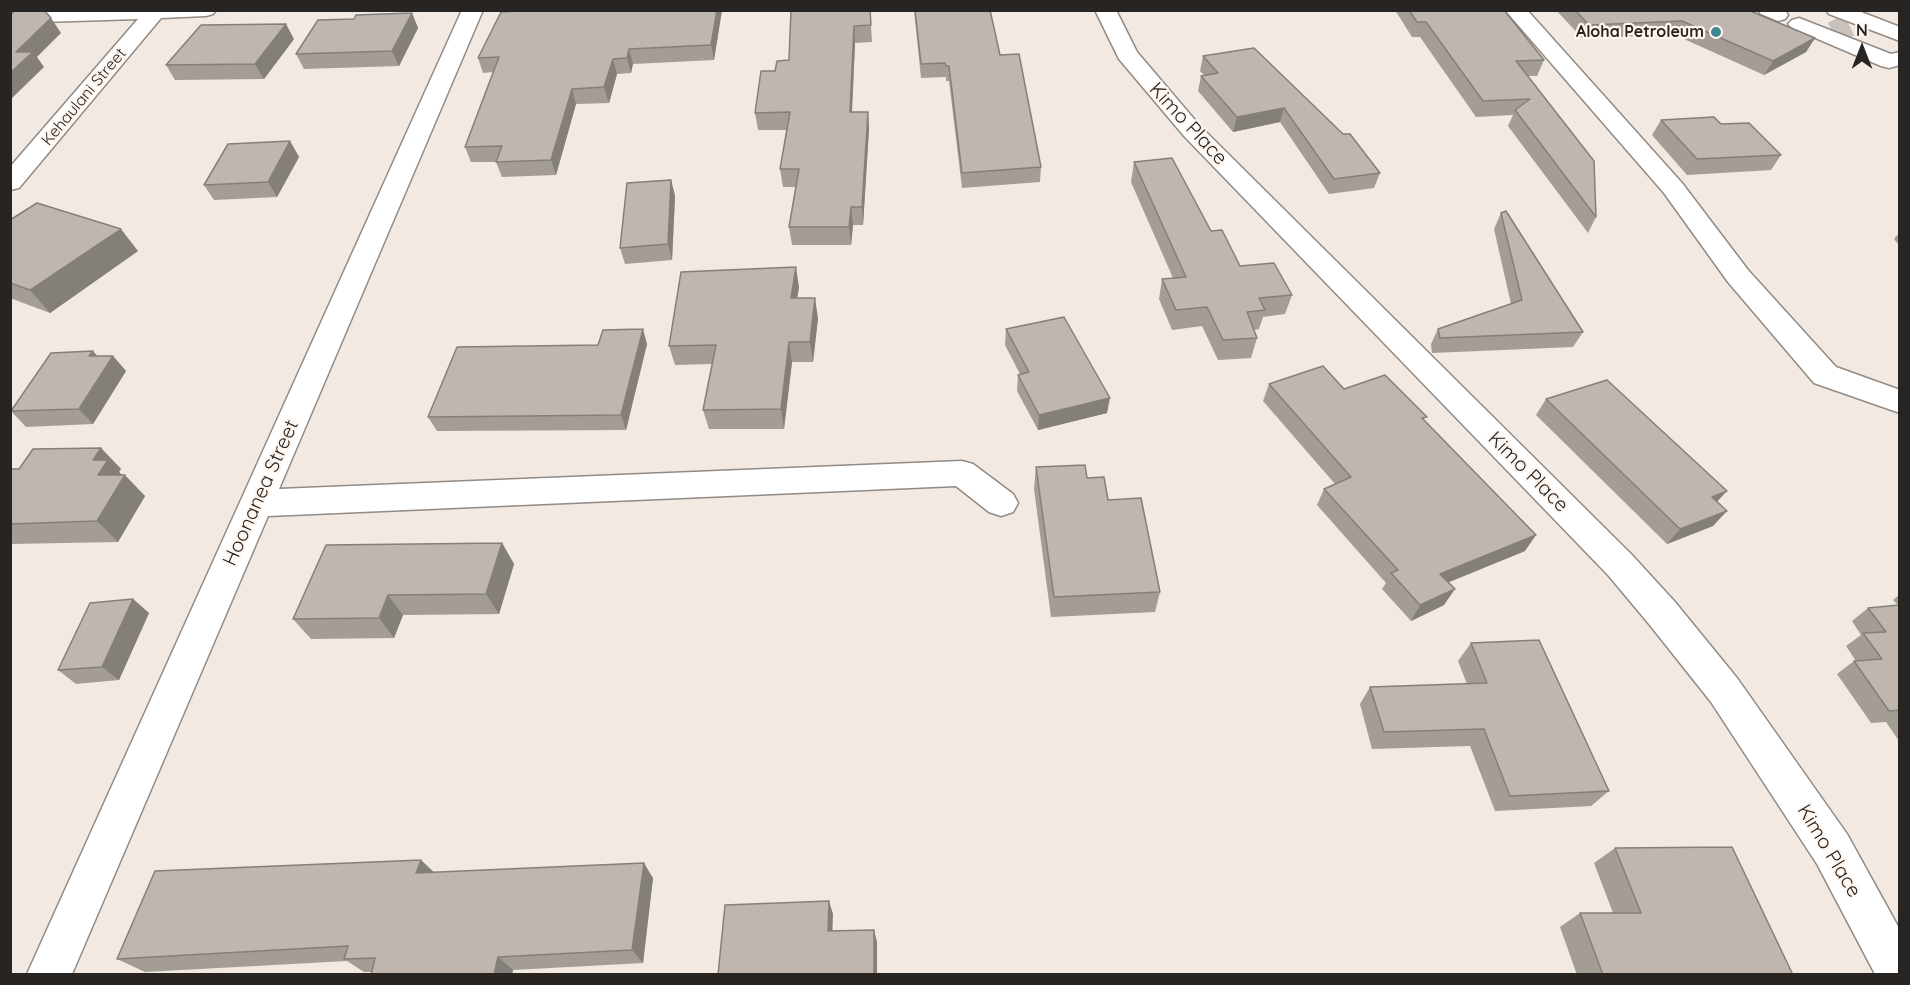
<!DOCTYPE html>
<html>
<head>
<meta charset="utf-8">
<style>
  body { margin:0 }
  #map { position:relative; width:1910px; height:985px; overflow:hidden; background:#f1e9e2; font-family:Quicksand,sans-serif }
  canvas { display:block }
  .frame { position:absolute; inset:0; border:12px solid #282422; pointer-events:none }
  .north { position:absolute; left:1832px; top:18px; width:60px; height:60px; -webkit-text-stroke:4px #fff6ef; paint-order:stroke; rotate:0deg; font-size:16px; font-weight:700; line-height:24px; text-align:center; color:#282422 }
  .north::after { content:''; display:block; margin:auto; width:21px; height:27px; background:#282422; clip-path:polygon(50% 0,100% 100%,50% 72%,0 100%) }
</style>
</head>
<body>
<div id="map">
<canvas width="1910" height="985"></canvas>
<div class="frame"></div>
<div class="north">N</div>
</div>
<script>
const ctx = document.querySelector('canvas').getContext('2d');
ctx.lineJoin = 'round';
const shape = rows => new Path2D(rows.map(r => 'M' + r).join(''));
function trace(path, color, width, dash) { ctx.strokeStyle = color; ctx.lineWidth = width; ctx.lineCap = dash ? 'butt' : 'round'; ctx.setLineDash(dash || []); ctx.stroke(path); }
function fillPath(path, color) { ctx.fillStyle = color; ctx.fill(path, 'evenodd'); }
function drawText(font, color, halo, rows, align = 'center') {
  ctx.font = font + ' Quicksand,sans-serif'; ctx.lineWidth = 4.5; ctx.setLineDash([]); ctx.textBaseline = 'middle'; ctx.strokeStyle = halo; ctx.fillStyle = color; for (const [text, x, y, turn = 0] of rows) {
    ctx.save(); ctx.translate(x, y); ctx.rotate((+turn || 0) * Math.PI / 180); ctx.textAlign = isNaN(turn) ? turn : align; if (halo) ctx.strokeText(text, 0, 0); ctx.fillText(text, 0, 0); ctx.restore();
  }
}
trace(shape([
  [1833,33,1849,25]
]), '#c9c2bc', 23, [23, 12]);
const minor = shape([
  [216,10,213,14,206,16,161,18,19,188,10,190,10,167,138,19,10,23,10,11,216,10],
  [462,10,483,10,279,489,962,461,973,464,1013,494,1018,503,1013,512,1001,516,989,512,956,486,268,516,72,974,27,974,462,10],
  [1095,10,1116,10,1137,52,1200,126,1632,555,1675,602,1737,678,1847,834,1900,930,1900,974,1875,974,1817,864,1711,702,1649,624,1608,575,1184,136,1119,59,1095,10],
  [1505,10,1527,10,1682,183,1748,270,1836,367,1900,390,1900,413,1814,383,1728,282,1664,193,1505,10],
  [1758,10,1785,10,1788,15,1785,19,1778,21,1761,14,1758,10],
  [1826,10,1856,10,1900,27,1900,41,1829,14,1826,10],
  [1799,18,1891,54,1900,52,1900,65,1889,68,1881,66,1792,28,1788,24,1792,20,1799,18]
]);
trace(minor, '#928a84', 3);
fillPath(minor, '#fff');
fillPath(shape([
  [537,10,722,10,714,60,633,64,631,73,617,74,609,103,576,104,556,175,502,177,496,162,471,162,465,147,493,72,483,73,478,58],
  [870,10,872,42,855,43,852,112,868,112,869,129,863,225,853,225,851,245,792,245,789,227,796,187,783,187,780,169,787,130,758,130,755,113,775,71,789,60],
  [914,10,990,10,1000,55,1041,167,1040,182,962,188,949,81,946,81,946,77,921,78],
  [1395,10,1504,10,1544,60,1537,76,1527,76,1596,217,1588,233,1508,126,1513,115,1476,117,1420,37,1412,37],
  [1556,10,1748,10,1815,38,1806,52,1764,75,1675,35,1582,38],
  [412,13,418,28,399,66,304,69,296,54,354,19],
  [294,39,264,79,175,80,166,65],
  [1254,48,1380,173,1374,188,1329,194,1280,122,1233,132,1198,91,1201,76,1204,75,1200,71,1203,56],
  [1661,120,1721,124,1781,155,1771,170,1687,175,1652,135],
  [290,141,299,157,277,197,214,200,204,185],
  [1134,162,1211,231,1240,266,1292,295,1285,314,1263,317,1259,329,1254,330,1257,338,1251,358,1218,360,1202,326,1172,330,1159,299,1162,279,1173,278,1131,182],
  [671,180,675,196,672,260,625,264,620,248],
  [1501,213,1583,332,1573,347,1432,353,1431,344,1438,329,1511,304,1494,229],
  [10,220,138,251,50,313,10,298],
  [1899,233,1899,245,1894,239],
  [799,287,797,298,818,318,813,362,792,362,784,429,709,429,703,410,712,364,675,365,669,346],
  [1006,329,1107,413,1038,430,1017,391,1018,375,1020,374,1005,345],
  [647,344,626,430,437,431,428,417,598,345],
  [98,356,113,356,126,371,93,424,26,427,11,411],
  [1269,384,1344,389,1425,421,1525,551,1448,582,1444,605,1411,621,1382,589,1386,583,1317,505,1324,489,1335,484,1263,401],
  [1546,399,1713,526,1667,544,1536,415],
  [101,448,121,469,119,472,145,496,118,542,10,544,10,469,19,469],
  [1036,467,1108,500,1160,592,1155,612,1051,617,1034,489],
  [502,543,514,564,499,614,403,615,394,638,311,639,293,619],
  [1899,595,1899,741,1886,722,1871,723,1837,674,1854,661,1856,661,1846,646,1861,635,1852,621,1868,608,1898,605,1893,600],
  [133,599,149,613,119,680,76,684,58,670],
  [1471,643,1609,791,1591,806,1495,811,1470,746,1372,749,1360,704,1370,687,1467,684,1458,661],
  [1615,848,1793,975,1577,975,1560,927,1580,913,1613,913,1594,863],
  [435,873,653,878,643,963,513,970,512,975,371,975,371,972,364,972,347,961,145,972,117,959]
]), '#a39d96');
fillPath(shape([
  [717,10,722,10,714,60,711,45],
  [412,13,418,28,399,66,392,51],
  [51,18,61,33,37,57,44,67,10,100,10,73,16,52],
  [286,24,294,39,264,79,255,64],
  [854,26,855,43,851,129,850,112],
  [1815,38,1806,52,1764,75,1773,61],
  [629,49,633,64,631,73,627,58],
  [613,59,617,74,609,103,604,87],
  [572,89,576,104,556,175,551,160],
  [1284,108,1280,122,1233,132,1237,117],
  [868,112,869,129,863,225,862,207],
  [290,141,299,157,277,197,268,182],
  [671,180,675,196,672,260,668,244],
  [851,207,853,225,851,245,849,227],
  [121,229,138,251,50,313,30,290],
  [796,267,799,287,794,318,791,298],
  [815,298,818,318,813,362,810,342],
  [643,329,647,344,626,430,621,415],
  [789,342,792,362,784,429,781,409],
  [93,351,106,366,113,356,126,371,93,424,79,409,89,356],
  [1110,398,1107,413,1038,430,1039,415],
  [101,448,121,469,119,472,124,477,125,475,145,496,118,542,97,521,98,475,93,460],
  [1727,491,1713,506,1712,497],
  [1727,511,1713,526,1667,544,1680,529],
  [1536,535,1525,551,1430,590,1440,574],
  [502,543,514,564,499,614,486,594],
  [1455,589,1444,605,1411,621,1420,605],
  [388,595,403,615,394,638,379,618],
  [133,599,149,613,119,680,102,667],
  [421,860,437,875,416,873],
  [644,863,653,878,643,963,632,950],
  [829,901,833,914,832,943,828,931],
  [874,930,877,942,877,975,874,975],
  [498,957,513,970,512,975,494,975]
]), '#857f7a');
const building = shape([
  [16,10,44,10,51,18,16,52,33,52,10,73,10,15,16,10],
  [537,10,717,10,711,45,629,49,627,58,613,59,604,87,572,89,551,160,496,162,502,146,465,147,499,57,478,58,501,12,537,10],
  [791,10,870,10,871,25,854,26,850,112,868,112,862,207,851,207,849,227,789,227,799,169,780,169,790,112,755,113,761,71,775,71,777,61,789,60,791,10],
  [915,10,990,10,1000,55,1019,54,1041,167,962,173,949,66,946,66,945,63,921,64,915,10],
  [1409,10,1504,10,1544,60,1516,61,1594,161,1596,217,1515,110,1530,99,1483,101,1426,22,1417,22,1409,10],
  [1575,10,1748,10,1815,38,1773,61,1682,21,1589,25,1575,10],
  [412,13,392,51,296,54,318,20,354,19,356,15,412,13],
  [286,24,255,64,166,65,201,25,286,24],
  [1254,48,1343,134,1350,134,1380,173,1334,179,1284,108,1237,117,1201,76,1218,73,1203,56,1254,48],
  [1714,117,1721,124,1749,123,1781,155,1697,159,1661,120,1714,117],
  [290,141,268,182,204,185,228,144,290,141],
  [1172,158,1211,231,1222,230,1240,266,1274,263,1292,295,1259,298,1265,310,1247,312,1257,338,1223,340,1207,307,1176,310,1162,279,1186,277,1134,162,1172,158],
  [671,180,668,244,620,248,627,183,671,180],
  [37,203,121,229,30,290,10,283,10,220,37,203],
  [1506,211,1583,332,1440,338,1438,329,1522,300,1501,213,1506,211],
  [796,267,791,298,815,298,810,342,789,342,781,409,703,410,716,345,669,346,681,272,796,267],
  [1064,317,1110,398,1039,415,1018,375,1029,372,1006,329,1064,317],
  [643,329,621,415,428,417,457,347,598,345,603,330,643,329],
  [93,351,89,356,113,356,79,409,11,411,51,353,93,351],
  [1323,366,1344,389,1385,375,1427,417,1422,418,1536,535,1440,574,1455,589,1420,605,1391,573,1398,570,1324,489,1351,477,1269,384,1323,366],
  [1607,380,1727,491,1712,497,1727,511,1680,529,1546,399,1607,380],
  [101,448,93,460,108,460,98,475,125,475,97,521,10,524,10,469,19,469,33,449,101,448],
  [1085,465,1087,478,1104,477,1108,500,1141,498,1160,592,1054,597,1036,467,1085,465],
  [502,543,486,594,388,595,379,618,293,619,326,545,502,543],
  [133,599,102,667,58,670,90,603,133,599],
  [1899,605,1899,710,1889,711,1854,661,1882,659,1863,633,1886,632,1868,608,1899,605],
  [1539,640,1609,791,1510,796,1484,729,1384,732,1370,687,1487,683,1471,643,1539,640],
  [1732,847,1793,975,1603,975,1580,913,1641,913,1615,848,1732,847],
  [421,860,416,873,644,863,632,950,498,957,494,975,371,975,375,958,344,959,348,946,117,959,155,871,421,860],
  [829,901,828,931,874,930,874,975,718,975,725,905,829,901]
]);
fillPath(building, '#beb6af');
trace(building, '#857f7a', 1.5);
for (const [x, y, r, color] of [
  [1716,32,6,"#418692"]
]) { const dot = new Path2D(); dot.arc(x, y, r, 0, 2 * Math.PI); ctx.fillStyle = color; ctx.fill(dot); trace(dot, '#fff6ef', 2); }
drawText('bold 16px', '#282422', '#fff6ef', [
  ["Aloha Petroleum",1704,32]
], 'right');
drawText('16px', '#282422', '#fff6ef', [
  ["Kehaulani Street",84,97,-50]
]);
drawText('20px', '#282422', '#fff6ef', [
  ["Kimo Place",1188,124,47],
  ["Kimo Place",1528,472,45],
  ["Hoonanea Street",261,493,-66],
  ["Kimo Place",1829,851,59]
]);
</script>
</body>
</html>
